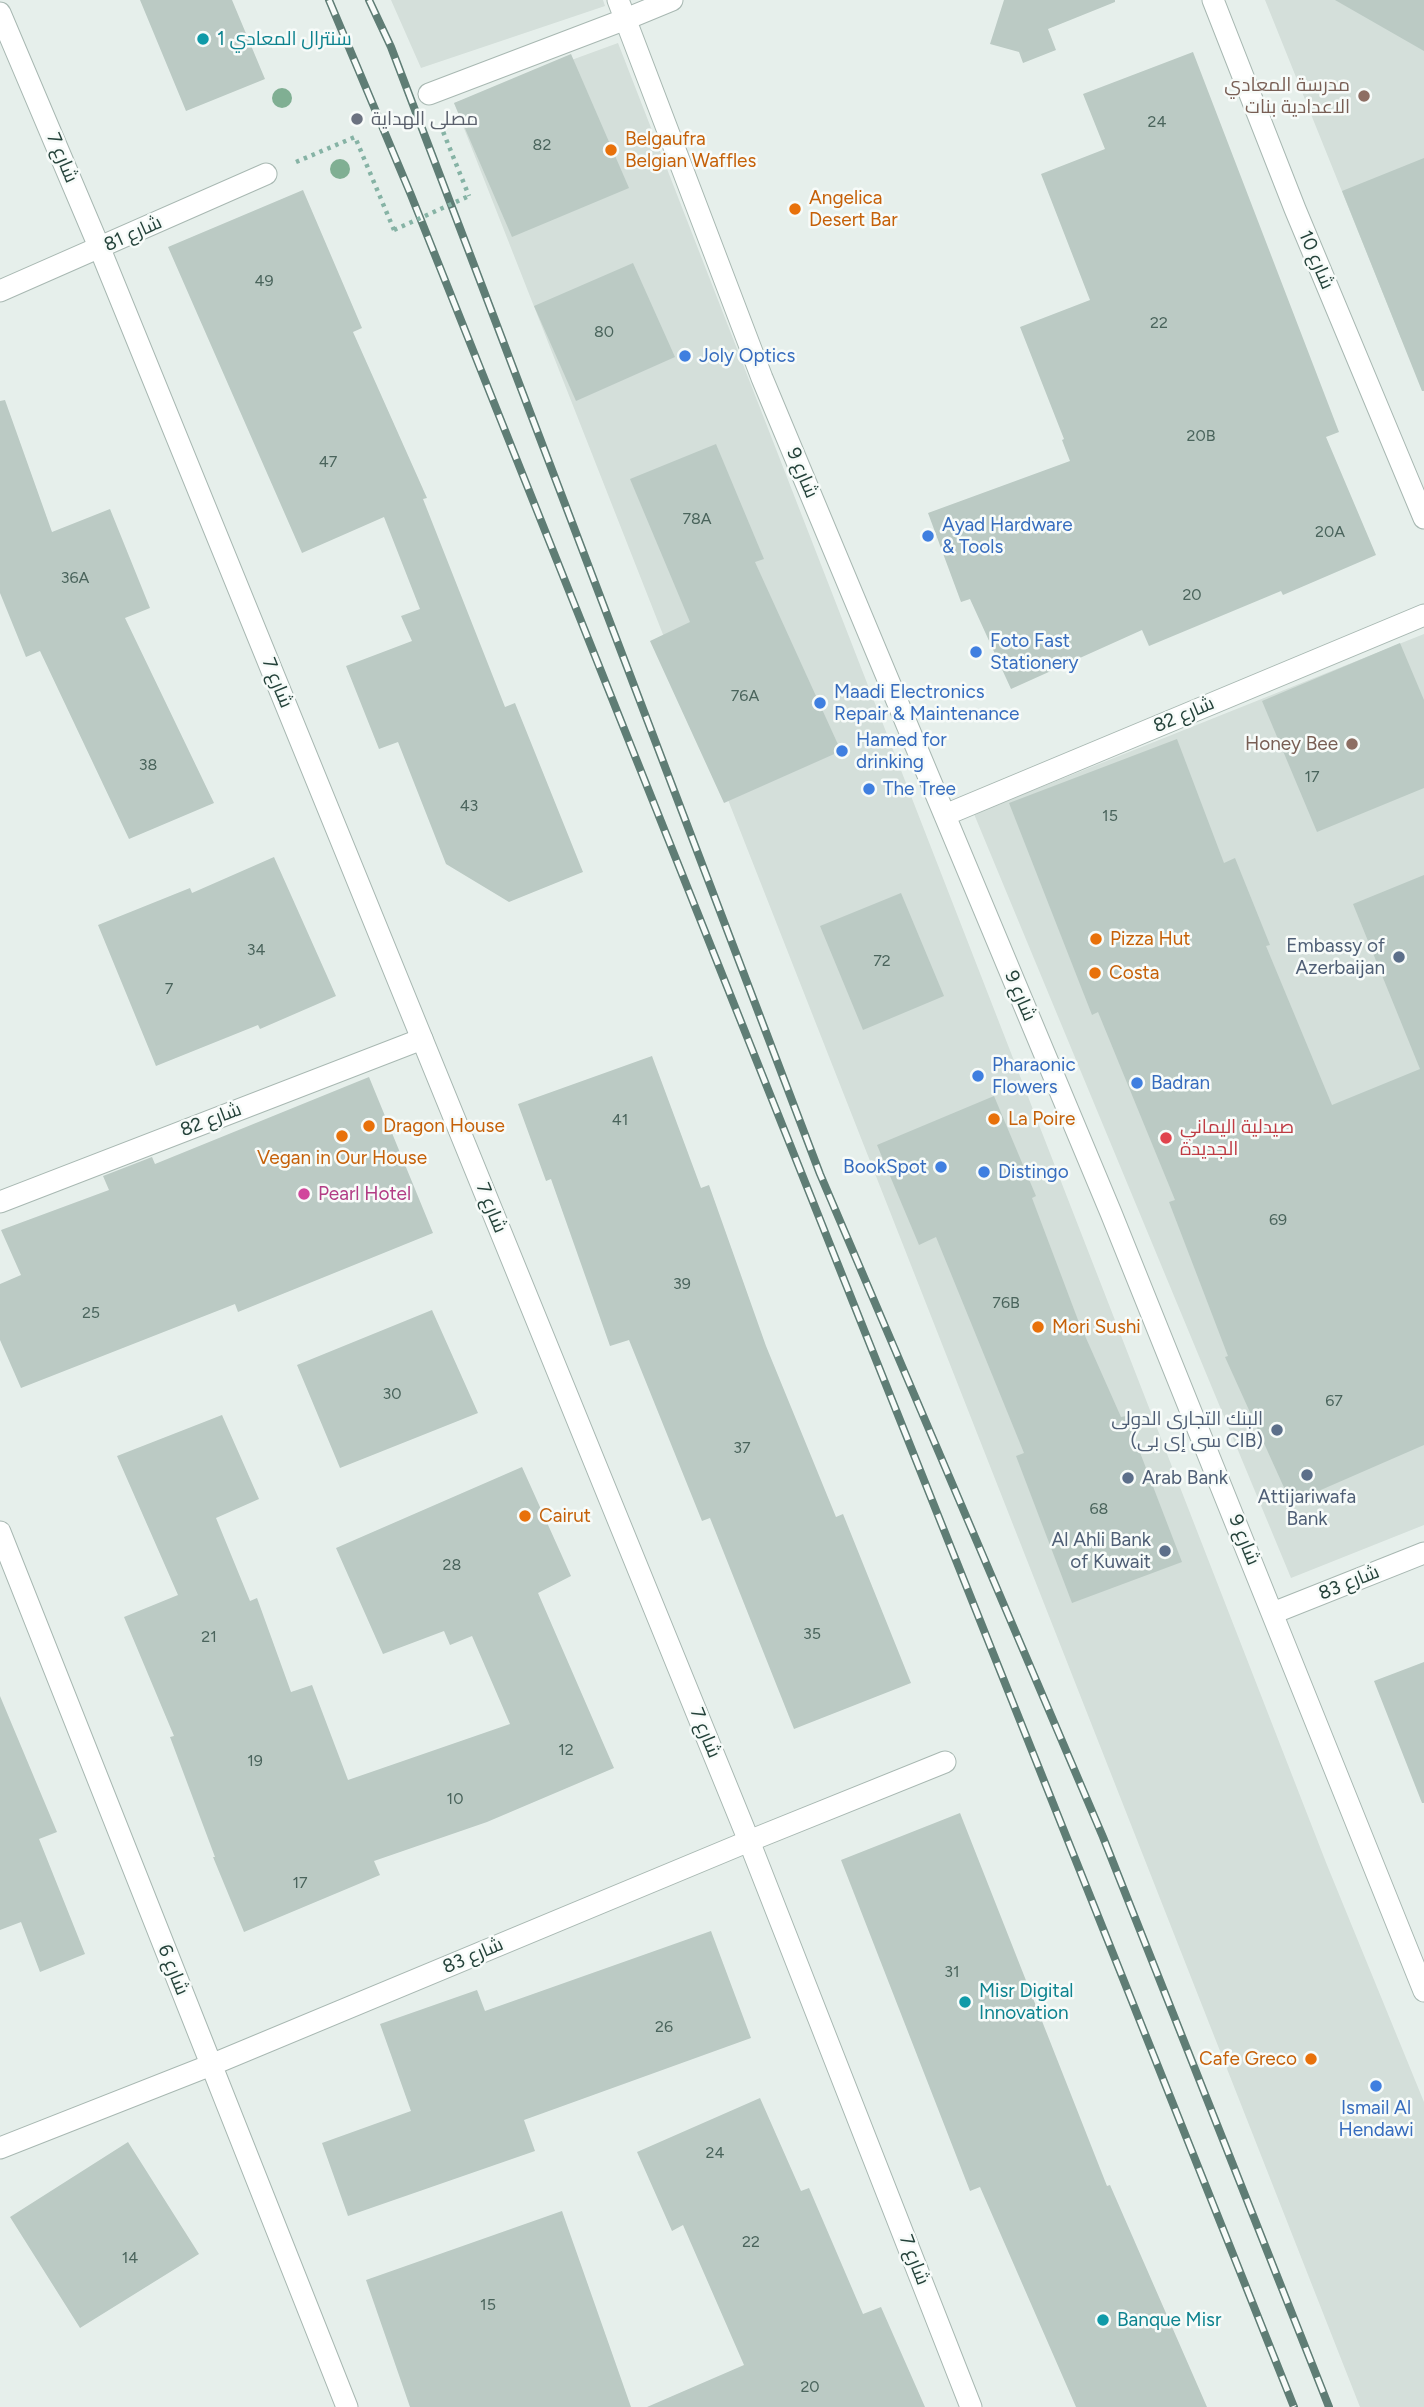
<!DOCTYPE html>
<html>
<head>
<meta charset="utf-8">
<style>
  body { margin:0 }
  canvas { display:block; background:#e6efeb }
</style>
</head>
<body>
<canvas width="1424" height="2407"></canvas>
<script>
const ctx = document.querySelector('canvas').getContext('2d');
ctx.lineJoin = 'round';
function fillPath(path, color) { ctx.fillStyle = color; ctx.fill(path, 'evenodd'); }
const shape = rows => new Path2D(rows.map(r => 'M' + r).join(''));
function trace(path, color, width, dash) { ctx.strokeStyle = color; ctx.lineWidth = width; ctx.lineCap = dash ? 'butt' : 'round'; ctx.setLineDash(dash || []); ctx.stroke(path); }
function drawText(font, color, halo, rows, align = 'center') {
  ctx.font = font + ' Figtree,Cairo,sans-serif'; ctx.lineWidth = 5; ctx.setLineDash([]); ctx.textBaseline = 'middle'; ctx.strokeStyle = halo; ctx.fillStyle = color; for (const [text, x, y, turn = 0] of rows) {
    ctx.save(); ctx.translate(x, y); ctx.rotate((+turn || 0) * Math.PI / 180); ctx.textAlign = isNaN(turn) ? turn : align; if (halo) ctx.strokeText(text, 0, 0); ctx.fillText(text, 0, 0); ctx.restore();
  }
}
fillPath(shape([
  [391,0,603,0,605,6,421,68],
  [1265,0,1424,0,1424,329,1401,338],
  [618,43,1327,1865,1424,2102,1424,2407,1360,2407,454,103],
  [1424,634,1424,1525,1291,1578,974,814]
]), '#d4dfda');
fillPath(shape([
  [140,0,232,0,265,79,186,111],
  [1004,0,1115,0,1115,2,1048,29,1056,50,1023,63,1019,52,990,44],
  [1335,0,1424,0,1424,51],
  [1193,52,1339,432,1326,437,1376,555,1283,595,1281,591,1149,646,1142,630,1011,689,970,599,961,602,928,513,1070,461,1062,440,1064,439,1020,327,1090,300,1041,174,1105,149,1083,94],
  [571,54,629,188,512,237,454,103],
  [1424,158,1424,391,1422,391,1342,191],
  [303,190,362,328,353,332,427,498,423,499,505,707,515,703,583,872,509,902,446,864,398,742,379,749,346,666,412,641,401,616,420,609,384,517,302,553,168,247],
  [633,263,675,357,576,401,534,306],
  [5,400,52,532,110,509,150,608,125,618,214,803,129,839,40,651,26,657,0,593,0,401],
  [716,444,764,559,755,562,841,751,724,803,650,641,690,622,630,479],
  [1400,643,1424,700,1424,788,1317,832,1262,701],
  [1177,739,1224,863,1235,858,1270,945,1266,946,1332,1105,1420,1069,1353,904,1424,875,1424,1445,1291,1503,1225,1357,1228,1356,1169,1202,1175,1200,1098,1012,1092,1015,1009,803],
  [274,857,336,996,260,1029,258,1025,156,1066,98,925,190,888,192,893],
  [901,893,944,996,863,1030,820,926],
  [652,1056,701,1188,709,1185,766,1346,836,1517,843,1514,911,1683,794,1729,710,1518,702,1521,629,1340,610,1346,551,1179,546,1181,518,1104],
  [369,1077,433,1233,238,1312,235,1304,21,1388,0,1340,0,1284,21,1275,1,1230,109,1190,103,1176,152,1157,155,1164],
  [994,1096,1036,1196,1032,1198,1078,1320,1121,1417,1126,1416,1182,1562,1072,1603,1016,1456,1024,1453,936,1237,919,1245,877,1145],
  [432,1310,478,1413,340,1468,297,1365],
  [222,1415,259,1499,216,1518,250,1601,257,1598,291,1692,312,1685,348,1780,510,1724,472,1636,450,1645,444,1631,383,1654,336,1548,522,1467,571,1576,538,1593,614,1768,487,1822,374,1861,380,1875,244,1932,213,1857,215,1857,170,1737,174,1736,124,1617,178,1595,117,1456],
  [1424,1662,1424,1803,1422,1803,1374,1681],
  [0,1696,57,1832,39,1839,85,1954,40,1972,21,1922,0,1930],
  [960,1813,1107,2186,1110,2185,1207,2407,1076,2407,980,2187,970,2191,841,1860],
  [711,1931,751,2038,524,2120,535,2151,348,2216,322,2143,411,2111,380,2024,477,1990,485,2011],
  [760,2098,801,2191,809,2188,863,2314,881,2307,925,2407,647,2407,744,2365,683,2225,672,2231,637,2152],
  [128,2142,199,2254,80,2328,10,2217],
  [562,2211,631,2407,410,2407,366,2280]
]), '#bbcac4');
const pedestrian = shape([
  [429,94,626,19]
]);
const minor = shape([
  [618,0,762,378,1111,1213,1424,1991],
  [1213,0,1295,209,1424,518],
  [626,19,672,0],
  [0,291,266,174],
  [945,815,1424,615],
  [0,1202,422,1039],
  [0,1532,347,2407],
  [1273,1613,1424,1553],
  [0,2148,211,2065,749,1841,945,1762]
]);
const tertiary = shape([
  [0,13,100,249,749,1841,971,2407]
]);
trace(pedestrian, '#a8b8b2', 23);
trace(minor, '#a8b8b2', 23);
trace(tertiary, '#a8b8b2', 23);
trace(shape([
  [440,124,469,196],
  [296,162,355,137,394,230]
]), '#86b3a5', 4.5, [3.5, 5]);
trace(pedestrian, '#fff', 21);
trace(minor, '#fff', 21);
trace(tertiary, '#fff', 21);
const rail = shape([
  [329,0,411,195,1294,2407],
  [369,0,391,47,820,1174,1103,1837,1329,2407]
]);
trace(rail, '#5f7d75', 8);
trace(rail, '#f7fbf9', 5, [16]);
trace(shape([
  [394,230,469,196]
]), '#86b3a5', 4.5, [3.5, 5]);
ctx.fillStyle = '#80af93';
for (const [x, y] of [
  [282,98],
  [340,169]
]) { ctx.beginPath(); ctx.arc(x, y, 10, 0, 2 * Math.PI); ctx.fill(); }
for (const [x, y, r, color] of [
  [203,39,7,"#0f9aa8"],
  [1364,96,7,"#8d6e63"],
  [357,119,7,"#6b7280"],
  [611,150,7,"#e8710a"],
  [795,209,7,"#e8710a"],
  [685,356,7,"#3f7fe0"],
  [928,536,7,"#3f7fe0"],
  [976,652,7,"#3f7fe0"],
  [820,703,7,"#3f7fe0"],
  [1352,744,7,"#8d6e63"],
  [842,751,7,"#3f7fe0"],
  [869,789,7,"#3f7fe0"],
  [1096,939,7,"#e8710a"],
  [1399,957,7,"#5c6f8a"],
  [1095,973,7,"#e8710a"],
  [978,1076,7,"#3f7fe0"],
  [1137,1083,7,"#3f7fe0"],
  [994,1119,7,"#e8710a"],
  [369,1126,7,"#e8710a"],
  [342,1136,7,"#e8710a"],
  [1166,1138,7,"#e0444e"],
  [941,1167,7,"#3f7fe0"],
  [984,1172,7,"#3f7fe0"],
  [304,1194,7,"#d1479c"],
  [1038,1327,7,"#e8710a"],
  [1277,1430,7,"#5c6f8a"],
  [1307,1475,7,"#5c6f8a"],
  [1128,1478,7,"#5c6f8a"],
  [525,1516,7,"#e8710a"],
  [1165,1551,7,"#5c6f8a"],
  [965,2002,7,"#0f9aa8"],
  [1311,2059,7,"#e8710a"],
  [1376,2086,7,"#3f7fe0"],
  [1103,2320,7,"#0f9aa8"]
]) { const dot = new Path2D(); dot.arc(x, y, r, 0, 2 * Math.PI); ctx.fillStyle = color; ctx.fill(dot); trace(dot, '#f7fbf9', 2.5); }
drawText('16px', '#4a645c', null, [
  ["24",1157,122],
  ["82",542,145],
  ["49",264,281],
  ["22",1159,323],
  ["80",604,332],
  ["20B",1201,436],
  ["47",328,462],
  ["78A",697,519],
  ["20A",1330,532],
  ["36A",75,578],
  ["20",1192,595],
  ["76A",745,696],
  ["38",148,765],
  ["17",1312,777],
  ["43",469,806],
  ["15",1110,816],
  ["34",256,950],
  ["72",882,961],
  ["7",169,989],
  ["41",620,1120],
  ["69",1278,1220],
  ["39",682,1284],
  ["76B",1006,1303],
  ["25",91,1313],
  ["30",392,1394],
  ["67",1334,1401],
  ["37",742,1448],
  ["68",1099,1509],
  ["28",452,1565],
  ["35",812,1634],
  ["21",209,1637],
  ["12",566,1750],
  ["19",255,1761],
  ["10",455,1799],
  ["17",300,1883],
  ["31",952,1972],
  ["26",664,2027],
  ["24",715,2153],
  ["22",751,2242],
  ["14",130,2258],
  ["15",488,2305],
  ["20",810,2387]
]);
drawText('19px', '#0d838f', '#f7fbf9', [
  ["سنترال المعادي 1",217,39],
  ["Misr Digital",979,1991],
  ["Innovation",979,2013],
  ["Banque Misr",1117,2320]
], 'left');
drawText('19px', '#785e54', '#f7fbf9', [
  ["مدرسة المعادي",1350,85],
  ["الاعدادية بنات",1350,107],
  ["Honey Bee",1338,744]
], 'right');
drawText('19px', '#5b616d', '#f7fbf9', [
  ["مصلى الهداية",371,119]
], 'left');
drawText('19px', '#c56008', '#f7fbf9', [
  ["Belgaufra",625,139],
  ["Belgian Waffles",625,161],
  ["Angelica",809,198],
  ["Desert Bar",809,220],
  ["Pizza Hut",1110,939],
  ["Costa",1109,973],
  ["La Poire",1008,1119],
  ["Dragon House",383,1126],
  ["Vegan in Our House",342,1158,"center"],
  ["Mori Sushi",1052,1327],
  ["Cairut",539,1516],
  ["Cafe Greco",1297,2059,"right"]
], 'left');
drawText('19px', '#24423a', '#f7fbf9', [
  ["شارع 7",62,158,67],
  ["شارع 81",133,234,-24],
  ["شارع 10",1316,260,67],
  ["شارع 9",802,473,67],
  ["شارع 7",277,683,68],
  ["شارع 82",1184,715,-23],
  ["شارع 9",1020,996,67],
  ["شارع 82",211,1120,-21],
  ["شارع 7",491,1208,68],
  ["شارع 9",1244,1540,68],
  ["شارع 83",1349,1583,-22],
  ["شارع 7",705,1733,68],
  ["شارع 83",473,1956,-23],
  ["شارع 6",173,1970,68],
  ["شارع 7",914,2260,69]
]);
drawText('19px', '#366cbe', '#f7fbf9', [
  ["Joly Optics",699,356],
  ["Ayad Hardware",942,525],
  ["& Tools",942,547],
  ["Foto Fast",990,641],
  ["Stationery",990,663],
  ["Maadi Electronics",834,692],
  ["Repair & Maintenance",834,714],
  ["Hamed for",856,740],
  ["drinking",856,762],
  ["The Tree",883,789],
  ["Pharaonic",992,1065],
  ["Flowers",992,1087],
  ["Badran",1151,1083],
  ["BookSpot",927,1167,"right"],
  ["Distingo",998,1172],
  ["Ismail Al",1376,2108,"center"],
  ["Hendawi",1376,2130,"center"]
], 'left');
drawText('19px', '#4e5e75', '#f7fbf9', [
  ["Embassy of",1385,946],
  ["Azerbaijan",1385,968],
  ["البنك التجارى الدولى",1263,1419],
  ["(سى إى بى CIB)",1263,1441],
  ["Arab Bank",1142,1478,"left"],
  ["Attijariwafa",1307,1497,"center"],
  ["Bank",1307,1519,"center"],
  ["Al Ahli Bank",1151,1540],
  ["of Kuwait",1151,1562]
], 'right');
drawText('19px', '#be3a42', '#f7fbf9', [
  ["صيدلية اليماني",1180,1127],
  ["الجديدة",1180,1149]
], 'left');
drawText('19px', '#b23c85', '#f7fbf9', [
  ["Pearl Hotel",318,1194]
], 'left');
</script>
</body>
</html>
